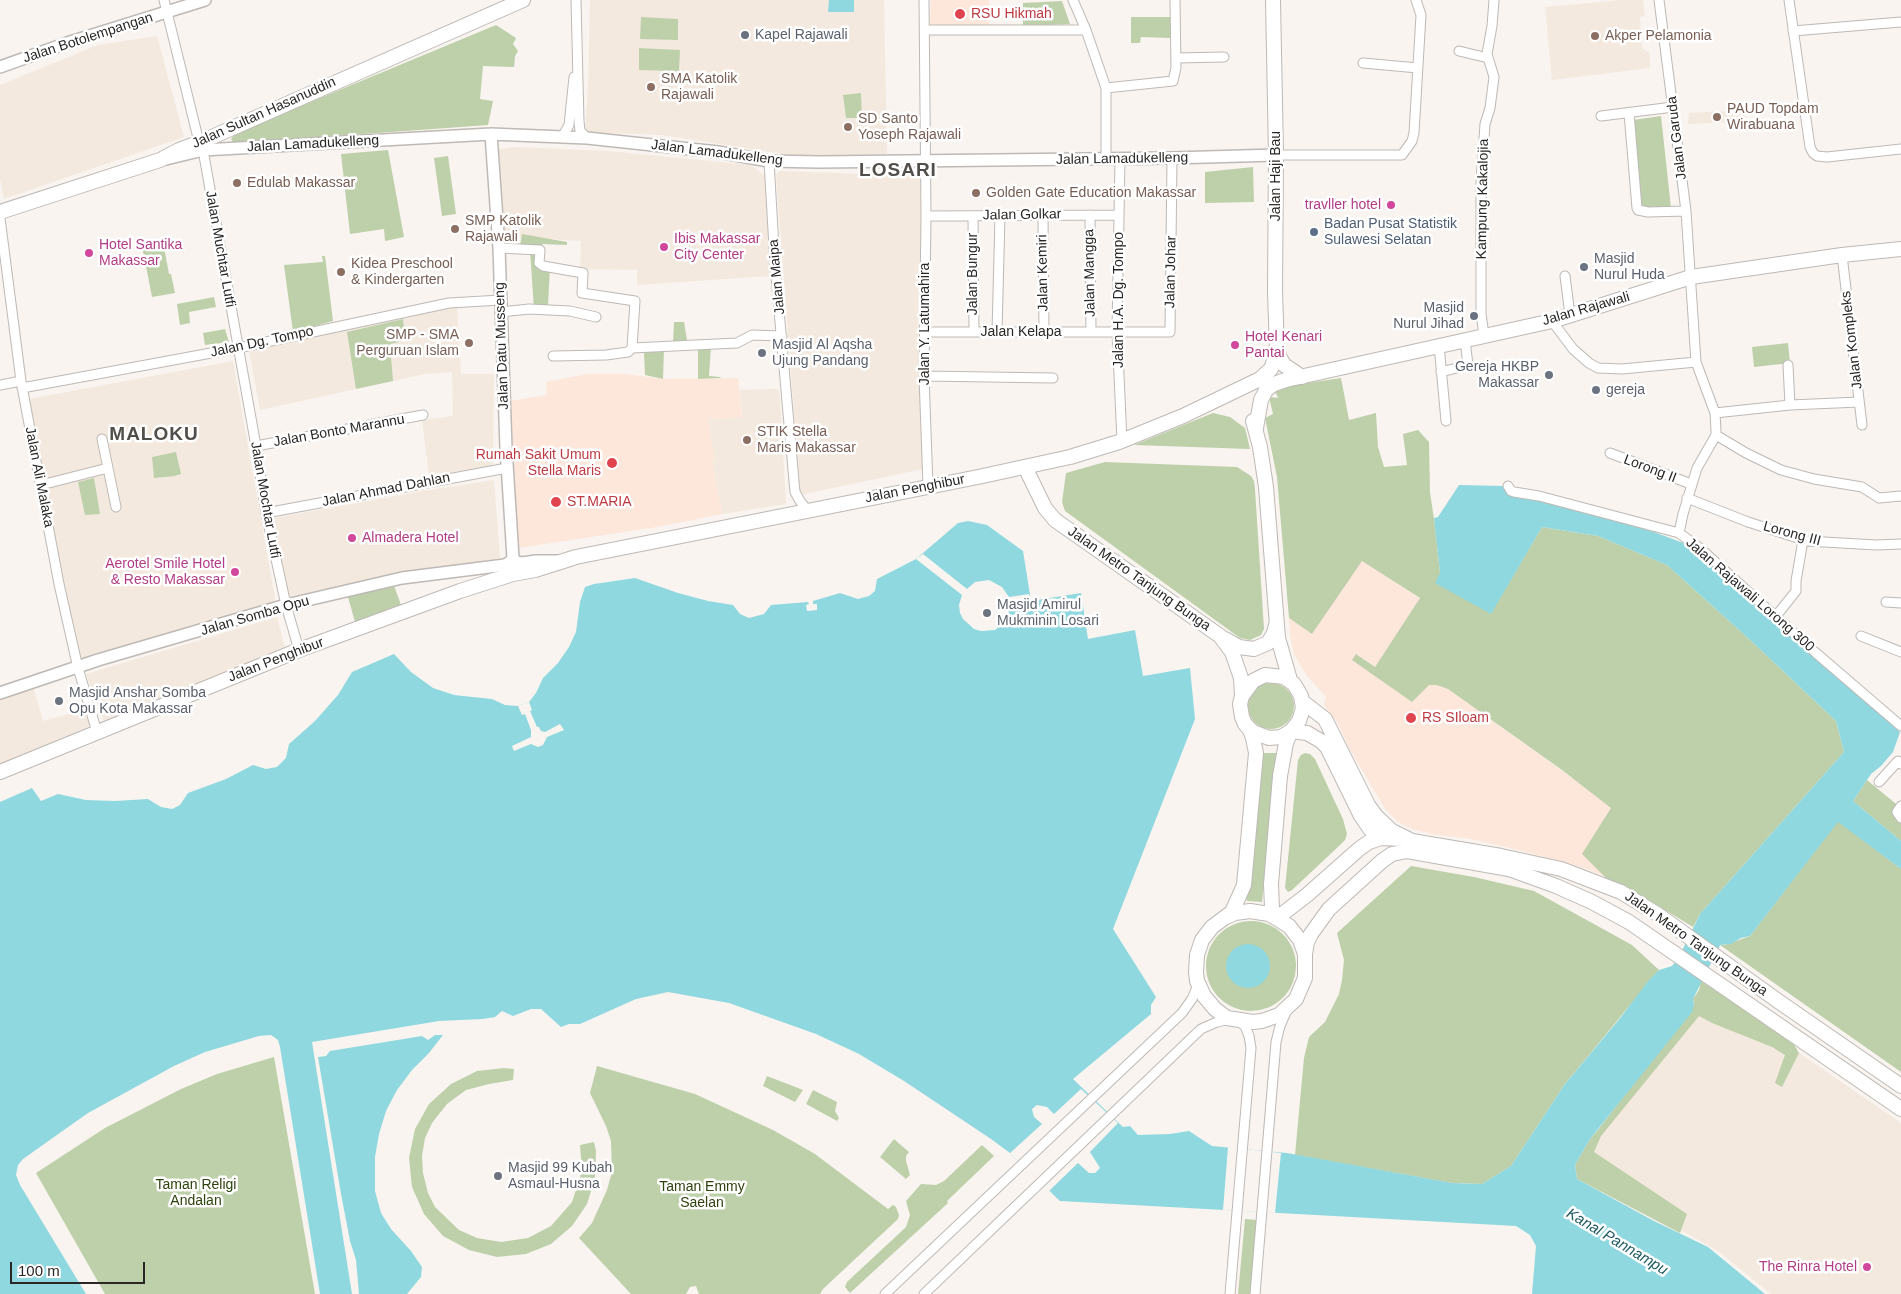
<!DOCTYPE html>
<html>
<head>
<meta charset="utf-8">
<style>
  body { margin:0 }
  #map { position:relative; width:1901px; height:1294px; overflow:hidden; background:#f9f4ef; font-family:Arial,sans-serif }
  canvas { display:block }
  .scale { position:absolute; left:10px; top:1262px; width:135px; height:22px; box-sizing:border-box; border:2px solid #292725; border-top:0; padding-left:6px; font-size:15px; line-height:18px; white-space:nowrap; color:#292725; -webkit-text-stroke:4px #fff; paint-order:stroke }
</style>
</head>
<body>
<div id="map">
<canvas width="1901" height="1294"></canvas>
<div class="scale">100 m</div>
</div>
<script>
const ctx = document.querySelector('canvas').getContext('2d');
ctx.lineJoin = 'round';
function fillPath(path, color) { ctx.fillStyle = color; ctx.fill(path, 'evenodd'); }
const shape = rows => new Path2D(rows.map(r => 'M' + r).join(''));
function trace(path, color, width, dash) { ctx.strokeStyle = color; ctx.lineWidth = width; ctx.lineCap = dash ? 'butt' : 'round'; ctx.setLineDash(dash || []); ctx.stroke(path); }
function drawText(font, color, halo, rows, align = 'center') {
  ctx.font = font + ' Arial,sans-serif'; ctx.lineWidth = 5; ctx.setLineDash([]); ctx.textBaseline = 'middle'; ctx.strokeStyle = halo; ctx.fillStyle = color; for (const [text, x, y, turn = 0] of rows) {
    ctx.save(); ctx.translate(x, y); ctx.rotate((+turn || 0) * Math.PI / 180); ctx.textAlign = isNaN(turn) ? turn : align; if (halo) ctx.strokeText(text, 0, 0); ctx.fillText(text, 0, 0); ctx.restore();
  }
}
fillPath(shape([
  [590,0,884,0,887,154,795,156,662,135,585,132,588,86],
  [1621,0,1643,0,1645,16,1640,17,1642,48,1650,53,1650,68,1552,80,1545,7],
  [157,36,184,137,4,199,0,179,0,85,98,45],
  [1745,110,1746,121,1688,124,1689,113],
  [516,147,608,151,751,165,765,176,771,276,637,285,637,270,580,269,581,241,501,236,498,149],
  [780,171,922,176,923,469,800,495,776,175],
  [457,306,461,374,494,374,493,466,429,476,422,420,453,416,452,372,425,374,260,410,249,350],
  [233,361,276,604,77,662,29,399],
  [767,389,778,389,780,397,786,504,722,514,712,461,715,460,708,419,742,417,740,390],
  [494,480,500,558,287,597,274,518,423,491],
  [277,617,285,648,104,722,86,674],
  [33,686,43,721,84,710,90,726,0,764,0,697],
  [1707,995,1763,1028,1901,1123,1901,1294,1771,1294,1718,1251,1611,1191,1583,1156]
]), '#f4e9de');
fillPath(shape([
  [931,0,989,0,989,25,930,25],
  [588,374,625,374,663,379,738,378,742,417,708,419,715,460,712,461,722,514,657,527,518,548,511,465,510,401,547,395,546,382],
  [1362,560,1420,599,1375,667,1357,654,1352,661,1424,689,1429,685,1437,685,1448,689,1614,808,1619,881,1572,864,1510,848,1471,839,1432,834,1409,828,1397,821,1386,810,1350,750,1337,722,1324,705,1326,697,1307,676,1294,654,1290,635,1289,618,1312,634]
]), '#fde6da');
fillPath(shape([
  [1062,1,1070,24,1023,26,1023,3],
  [641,17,678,19,678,40,640,39],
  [1131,17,1170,17,1170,38,1141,37,1140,43,1131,43],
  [496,25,516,38,513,44,518,51,515,56,514,67,483,66,480,99,493,101,488,125,239,143,233,142,231,139,236,133],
  [639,48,680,50,679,71,639,70],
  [861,93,862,118,846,118,843,95],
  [1661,116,1671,208,1641,209,1633,120],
  [388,150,404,237,385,241,384,229,350,234,341,154],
  [448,156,456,214,442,216,434,158],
  [1253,167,1254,202,1205,203,1205,172],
  [522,234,567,242,567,245,542,244,542,263,550,265,548,306,534,309,530,251,520,246],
  [163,242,169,274,171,274,175,293,152,297,142,246],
  [322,256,325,256,333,321,293,332,284,265,323,262],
  [214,297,216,307,189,312,190,323,180,325,177,304],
  [403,319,405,335,399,342,390,344,393,381,356,389,347,332],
  [674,322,684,322,687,340,695,340,695,343,673,344],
  [225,329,229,342,205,345,203,333],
  [1788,343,1790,363,1754,367,1752,347],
  [711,347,709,376,720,377,721,378,698,379,698,349],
  [664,349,663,379,645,375,644,352],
  [1341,378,1349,420,1376,413,1378,447,1384,467,1407,465,1403,434,1418,430,1429,442,1430,492,1435,526,1440,573,1491,613,1542,527,1598,536,1667,565,1748,638,1836,721,1844,752,1700,914,1693,927,1629,888,1607,879,1582,854,1611,808,1562,770,1448,689,1437,685,1429,685,1412,702,1352,660,1356,654,1375,667,1420,598,1362,561,1312,634,1289,618,1277,477,1265,418,1273,414,1269,397,1278,398,1274,388],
  [1213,413,1230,417,1245,428,1250,449,1134,445],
  [176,452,181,474,175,476,154,478,152,457],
  [1105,462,1237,467,1251,476,1254,481,1255,489,1264,629,1261,635,1250,640,1240,638,1065,511,1062,502,1066,473],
  [94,478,100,514,85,515,78,482],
  [393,583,401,605,355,622,348,597,356,593],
  '1248 706a23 23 0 1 1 46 0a23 23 0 1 1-46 0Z',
  [1262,753,1276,753,1262,902,1247,901,1246,897,1250,886,1255,842],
  [1305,753,1310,754,1315,759,1343,819,1347,834,1345,840,1339,846,1292,890,1288,892,1285,888,1298,760,1301,755],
  [1867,780,1901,808,1901,841,1853,801],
  [1838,821,1901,869,1901,1072,1720,945,1725,945,1750,936],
  [1411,866,1474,877,1534,891,1632,945,1659,970,1565,1084,1511,1166,1482,1184,1452,1183,1295,1155,1304,1058,1309,1037,1325,1022,1339,994,1342,980,1344,960,1337,933],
  '1206 966a45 45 0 1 1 90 0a45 45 0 1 1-90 0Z',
  [1701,981,1792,1041,1799,1053,1782,1087,1775,1083,1785,1055,1772,1047,1712,1023,1699,1016,1601,1136,1594,1152,1687,1214,1680,1233,1577,1179,1575,1165,1590,1139,1597,1131,1694,1005,1693,999,1699,990],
  [274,1057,315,1294,105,1294,36,1173,105,1128,181,1089,217,1074],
  [597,1066,695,1094,773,1130,815,1154,888,1209,893,1205,896,1207,899,1215,898,1219,823,1289,820,1294,699,1294,696,1286,690,1287,686,1294,631,1294,579,1238,592,1223,607,1190,612,1172,611,1141,606,1126,590,1093],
  [504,1068,514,1069,513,1080,489,1084,466,1090,447,1104,432,1123,425,1138,422,1156,423,1173,428,1193,435,1207,459,1230,477,1238,501,1242,528,1238,551,1226,572,1202,582,1171,580,1145,594,1142,596,1151,595,1178,587,1204,572,1226,551,1244,526,1254,497,1257,469,1250,443,1236,424,1214,412,1187,409,1158,415,1129,429,1104,451,1084,477,1071],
  [767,1076,803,1090,795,1102,763,1086],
  [813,1090,837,1102,835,1111,839,1118,837,1121,806,1104],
  [894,1139,909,1152,906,1156,906,1161,910,1175,906,1179,880,1157],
  [982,1145,994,1156,947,1201,948,1203,850,1293,845,1287,847,1282,906,1227,910,1215,906,1201,921,1184,936,1185,944,1181],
  [1245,1219,1257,1220,1250,1294,1238,1294]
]), '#bdd0aa');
fillPath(shape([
  [829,0,854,0,854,12,828,12],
  [1459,485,1504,486,1510,492,1536,498,1654,532,1686,544,1700,553,1900,732,1893,752,1881,766,1871,774,1853,801,1901,841,1901,869,1838,822,1750,936,1741,938,1731,944,1720,945,1693,999,1694,1005,1692,1012,1590,1139,1575,1165,1577,1179,1654,1221,1708,1247,1765,1294,1532,1294,1536,1246,1530,1235,1516,1226,1060,1201,1010,1153,991,1139,904,1081,859,1054,816,1034,729,1003,668,992,636,999,580,1024,569,1024,561,1027,541,1009,531,1009,513,1016,502,1011,495,1017,483,1019,439,1021,312,1042,352,1294,320,1294,280,1047,278,1040,271,1035,259,1036,205,1052,174,1066,88,1113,23,1159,18,1165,16,1175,20,1185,86,1294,0,1294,0,802,32,788,41,801,58,794,86,800,115,801,148,799,161,807,172,809,180,805,188,793,226,779,253,765,266,769,277,767,286,758,289,744,315,721,338,695,352,672,394,654,411,672,433,688,454,695,492,699,505,705,518,706,529,702,536,693,543,678,558,663,569,647,576,632,580,602,585,587,594,584,635,578,678,593,708,601,733,605,740,614,749,618,764,614,771,605,808,602,809,604,806,605,807,611,817,610,817,604,813,604,813,601,840,593,858,599,869,596,875,591,877,579,916,559,958,523,968,521,987,525,1023,551,1031,601,1081,593,1088,639,1135,630,1143,676,1190,668,1195,719,1113,929,1156,997,1151,1005,1151,1014,1073,1079,1123,1127,1130,1126,1138,1135,1170,1134,1189,1131,1212,1146,1287,1153,1452,1183,1482,1184,1511,1166,1565,1084,1621,1017,1649,980,1659,970,1672,966,1678,959,1700,914,1844,752,1836,721,1748,638,1667,565,1598,536,1542,527,1491,614,1435,583,1440,573,1434,518,1438,517],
  '1226 966a22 22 0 1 1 44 0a22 22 0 1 1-44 0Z',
  [435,1035,443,1035,429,1053,412,1070,397,1090,386,1111,379,1134,375,1157,375,1191,381,1213,391,1229,411,1251,422,1267,421,1277,407,1294,359,1294,356,1260,350,1241,341,1194,318,1057,326,1056,330,1051,422,1036,428,1040]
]), '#8fd8e0');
fillPath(shape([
  [923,554,967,589,975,582,989,580,1002,587,1009,597,1029,594,1030,601,1011,605,1006,620,995,630,981,631,974,629,963,619,960,613,959,605,962,595,916,559],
  [529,702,532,710,530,711,537,727,539,727,541,731,545,732,560,724,564,730,547,737,543,745,538,747,531,744,514,751,512,746,531,737,531,730,525,714,522,715,518,706],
  [1081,1089,1118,1123,1090,1152,1100,1168,1095,1173,1089,1173,1078,1163,1049,1191,1010,1153,1042,1124,1034,1117,1032,1109,1037,1105,1047,1107,1054,1114],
  [1228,1147,1281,1153,1275,1213,1223,1210]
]), '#f9f4ef');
const minor = shape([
  [164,0,199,142],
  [576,0,579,121,580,131,587,138],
  [924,0,926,216,924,376,928,486],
  [1073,0,1086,30,1106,88,1106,159],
  [1789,0,1810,147,1813,153,1817,156,1827,157,1901,149],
  [925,30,1086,30],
  [1793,31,1901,22],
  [1459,51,1488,58],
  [1176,58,1224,57],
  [1363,63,1418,68],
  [1106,88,1173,81,1176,68,1175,0],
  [1629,113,1637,208,1638,210,1648,212,1686,211],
  [1601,116,1673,107],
  [559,137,564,134,569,125,574,77],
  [203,150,256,446,266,513,286,605,299,650],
  [1276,155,1402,155,1412,141,1414,133,1421,15,1416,0],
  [1120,159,1117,331,1122,441],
  [769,161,775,265,794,481,795,492,800,501,807,510],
  [1043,214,1044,332],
  [1090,215,1091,332],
  [926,216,1118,215],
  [973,216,974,332],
  [0,218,21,381,59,584,78,668,97,732],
  [499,248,540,250,539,263,543,266,583,273,582,293,635,301,632,348,737,343,752,335,782,336],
  [1842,255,1862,425],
  [1565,276,1570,315],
  [501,312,529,309,570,311,596,317],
  [1552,321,1573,349,1589,363,1598,368,1622,369,1696,362,1686,211,1659,0],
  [924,332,1170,332,1172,158],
  [997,332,1000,216],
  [1484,335,1481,314,1481,182,1485,124,1490,108,1494,77,1487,54,1492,26,1494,0],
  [1439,345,1446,421],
  [553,356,606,355,628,352,632,348],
  [1696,362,1715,413,1716,431,1716,435,1697,468,1683,514,1679,533,1701,549,1816,653,1901,726],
  [1788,365,1790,405],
  [1441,372,1468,365,1465,340],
  [924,376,1053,378],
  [0,385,21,381],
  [22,388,238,348,449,303,501,300],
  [1715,413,1790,405,1859,402],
  [1716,435,1746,453,1781,470,1814,479,1862,487,1879,498,1901,496],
  [102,439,108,468],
  [256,446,423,415],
  [1610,453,1691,484],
  [41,485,108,468,116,507],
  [1508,486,1511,491,1514,492,1539,496,1679,533],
  [1687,498,1748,522,1807,541,1876,545,1901,544],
  [266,513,507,468],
  [1886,602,1901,603],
  [1776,616,1796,591,1796,581,1803,540],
  [1861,636,1901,652],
  [1879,782,1898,761,1901,764],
  [1901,806,1897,812,1901,818],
  [885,1294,1182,1013,1192,999,1197,987,1197,981],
  [924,1294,1201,1029,1217,1022,1226,1020,1236,1020,1245,1026,1249,1036,1251,1048,1230,1294],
  [1255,1294,1276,1042,1280,1026,1286,1012]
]);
const tertiary = shape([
  [0,67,67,43,205,0],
  [491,134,499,248,506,448,513,558],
  [166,159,203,150,491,134,587,138,718,152,769,161,819,162,1172,158,1276,155],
  [513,558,516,562,522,563,536,561,556,561],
  [0,693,98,660,286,605,402,578,505,565,510,562,513,558]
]);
const secondary = shape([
  [0,212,160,160,179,150,203,141,523,0],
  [1277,352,1284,365,1302,377],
  [1253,421,1260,447,1266,487,1278,638,1290,680],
  [1256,428,1261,400,1266,390,1274,384,1286,380,1552,321,1691,277,1842,255,1901,249],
  [1025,467,1045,508,1055,520,1220,636,1232,652,1241,678,1242,696],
  [1225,639,1239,647,1254,649,1268,643,1274,633,1276,625],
  [1303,702,1325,719,1368,805,1376,816,1392,831,1412,841,1501,856,1561,869,1621,892,1657,914,1778,1001,1901,1086],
  [0,772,299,650,460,591,513,574,535,570,576,557,978,477,1070,457,1119,442,1183,416,1260,379,1271,369,1277,352,1275,291,1276,155,1273,0],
  [1381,838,1370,829,1361,816,1327,747,1321,741,1307,733,1291,731,1286,743,1280,776,1271,884,1272,908,1275,916,1281,915,1307,895,1359,849,1369,842,1381,838,1404,839],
  [1226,917,1235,913,1250,911,1269,914,1289,926,1300,940,1305,954,1305,978,1296,999,1279,1015,1262,1021,1253,1022,1227,1018,1215,1009,1204,996,1197,981,1196,972,1197,955,1202,940,1212,927,1232,912,1244,885,1256,753,1253,738,1250,730,1245,724,1242,717,1240,704,1242,696,1253,681,1265,675,1284,677,1294,684,1301,696,1303,708,1299,721,1291,731,1281,737,1269,738,1253,732,1245,724],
  [1305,954,1307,942,1311,934,1329,909,1382,861,1392,854,1407,851,1509,869,1556,886,1592,902,1629,922,1901,1109]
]);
trace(minor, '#beb9b5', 11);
trace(tertiary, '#beb9b5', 14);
trace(secondary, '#beb9b5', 16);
trace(minor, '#fff', 9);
trace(tertiary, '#fff', 11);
trace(secondary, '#fff', 14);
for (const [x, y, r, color] of [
  [960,14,6,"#e0444e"],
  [745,35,5,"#6b7280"],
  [1595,36,5,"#8d6e63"],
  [651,87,5,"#8d6e63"],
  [1717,117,5,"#8d6e63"],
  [848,127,5,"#8d6e63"],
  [237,183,5,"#8d6e63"],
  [976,193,5,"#8d6e63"],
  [1391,205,5,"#d1479c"],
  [455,229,5,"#8d6e63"],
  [1314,232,5,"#5c6f8a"],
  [664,247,5,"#d1479c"],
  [89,253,5,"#d1479c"],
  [1584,267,5,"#6b7280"],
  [341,272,5,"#8d6e63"],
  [1474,316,5,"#6b7280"],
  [469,343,5,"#8d6e63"],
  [1235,345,5,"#d1479c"],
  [762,353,5,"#6b7280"],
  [1549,375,5,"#6b7280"],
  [1596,390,5,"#6b7280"],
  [747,440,5,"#8d6e63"],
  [612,463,6,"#e0444e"],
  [556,502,6,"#e0444e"],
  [352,538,5,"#d1479c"],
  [235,572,5,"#d1479c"],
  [987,613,5,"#6b7280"],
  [59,701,5,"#6b7280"],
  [1411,718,6,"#e0444e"],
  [498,1176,5,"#6b7280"],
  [1867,1267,5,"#d1479c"]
]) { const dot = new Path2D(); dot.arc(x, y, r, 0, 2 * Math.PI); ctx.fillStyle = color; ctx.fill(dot); trace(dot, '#fff', 2); }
drawText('14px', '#be3a42', '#fff', [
  ["RSU Hikmah",971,14],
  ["Rumah Sakit Umum",601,455,"right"],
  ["Stella Maris",601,471,"right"],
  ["ST.MARIA",567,502],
  ["RS SIloam",1422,718]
], 'left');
drawText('14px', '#5b616d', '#fff', [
  ["Kapel Rajawali",755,35],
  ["Masjid",1594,259],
  ["Nurul Huda",1594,275],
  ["Masjid",1464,308,"right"],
  ["Nurul Jihad",1464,324,"right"],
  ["Masjid Al Aqsha",772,345],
  ["Ujung Pandang",772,361],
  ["Gereja HKBP",1539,367,"right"],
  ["Makassar",1539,383,"right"],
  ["gereja",1606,390],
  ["Masjid Amirul",997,605],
  ["Mukminin Losari",997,621],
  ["Masjid Anshar Somba",69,693],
  ["Opu Kota Makassar",69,709],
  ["Masjid 99 Kubah",508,1168],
  ["Asmaul-Husna",508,1184]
], 'left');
drawText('14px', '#785e54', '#fff', [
  ["Akper Pelamonia",1605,36],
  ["SMA Katolik",661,79],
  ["Rajawali",661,95],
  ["PAUD Topdam",1727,109],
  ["Wirabuana",1727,125],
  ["SD Santo",858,119],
  ["Yoseph Rajawali",858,135],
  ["Edulab Makassar",247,183],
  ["Golden Gate Education Makassar",986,193],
  ["SMP Katolik",465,221],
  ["Rajawali",465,237],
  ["Kidea Preschool",351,264],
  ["& Kindergarten",351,280],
  ["SMP - SMA",459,335,"right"],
  ["Perguruan Islam",459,351,"right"],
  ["STIK Stella",757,432],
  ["Maris Makassar",757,448]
], 'left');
drawText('14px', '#292725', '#fff', [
  ["Jalan Botolempangan",88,38,-18],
  ["Jalan Sultan Hasanuddin",264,113,-24],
  ["Jalan Garuda",1677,138,-97],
  ["Jalan Lamadukelleng",313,144,-3],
  ["Jalan Lamadukelleng",717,153,7],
  ["Jalan Lamadukelleng",1122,159,-1],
  ["Jalan Haji Bau",1276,176,-90],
  ["Kampung Kakalojia",1483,199,-89],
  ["Jalan Golkar",1022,215,-1],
  ["Jalan Muchtar Lutfi",220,249,80],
  ["Jalan Johar",1171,272,-89],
  ["Jalan Kemiri",1043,273,-91],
  ["Jalan Mangga",1090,273,-91],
  ["Jalan Bungur",973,274,-90],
  ["Jalan Maipa",777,277,-95],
  ["Jalan H.A. Dg. Tompo",1119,300,-90],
  ["Jalan Rajawali",1586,309,-16],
  ["Jalan Y. Latumahira",925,324,-90],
  ["Jalan Kelapa",1021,332],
  ["Jalan Kompleks",1852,340,-97],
  ["Jalan Dg. Tompo",262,342,-12],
  ["Jalan Datu Musseng",502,346,-92],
  ["Jalan Bonto Marannu",339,431,-10],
  ["Lorong II",1650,469,21],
  ["Jalan Ali Malaka",39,477,79],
  ["Jalan Penghibur",915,489,-11],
  ["Jalan Ahmad Dahlan",386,490,-11],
  ["Jalan Mochtar Lutfi",265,500,80],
  ["Lorong III",1792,534,15],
  ["Jalan Metro Tanjung Bunga",1139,579,35],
  ["Jalan Rajawali Lorong 300",1750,595,41],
  ["Jalan Somba Opu",255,616,-16],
  ["Jalan Penghibur",276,660,-21],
  ["Jalan Metro Tanjung Bunga",1696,944,35]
]);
drawText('14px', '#b23c85', '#fff', [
  ["travller hotel",1381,205,"right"],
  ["Ibis Makassar",674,239],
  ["City Center",674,255],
  ["Hotel Santika",99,245],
  ["Makassar",99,261],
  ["Hotel Kenari",1245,337],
  ["Pantai",1245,353],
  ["Almadera Hotel",362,538],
  ["Aerotel Smile Hotel",225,564,"right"],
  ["& Resto Makassar",225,580,"right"],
  ["The Rinra Hotel",1857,1267,"right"]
], 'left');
drawText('14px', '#4e5e75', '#fff', [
  ["Badan Pusat Statistik",1324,224],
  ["Sulawesi Selatan",1324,240]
], 'left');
drawText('14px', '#2d430c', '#fff', [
  ["Taman Religi",196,1185],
  ["Andalan",196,1201],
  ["Taman Emmy",702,1187],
  ["Saelan",702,1203]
]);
drawText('italic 15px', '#1c5a60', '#fff', [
  ["Kanal Pannampu",1617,1242,31]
]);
ctx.letterSpacing = '1px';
drawText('bold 19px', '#524e4a', '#fff', [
  ["LOSARI",898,171],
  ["MALOKU",154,435]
]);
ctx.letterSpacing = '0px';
</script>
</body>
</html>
